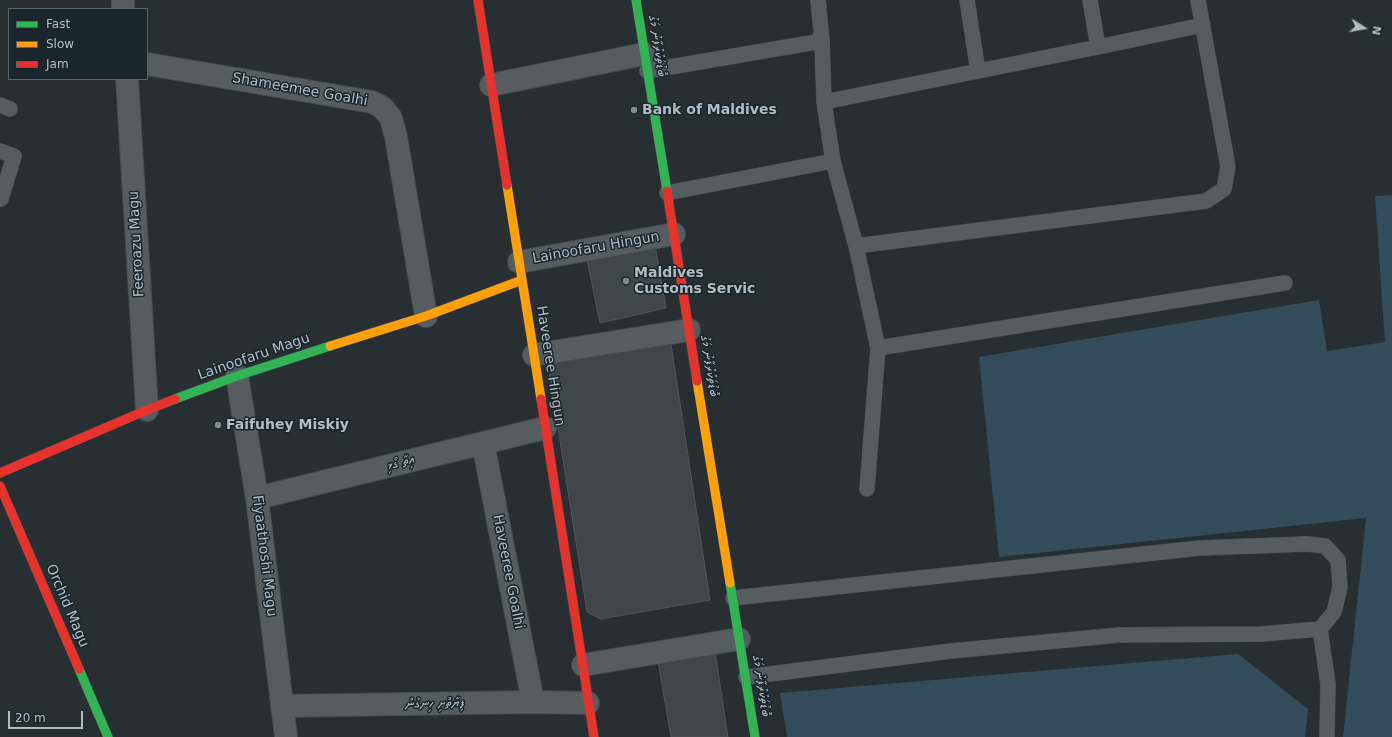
<!DOCTYPE html>
<html>
<head>
<meta charset="utf-8">
<style>
  body { margin:0 }
  #map { position:relative; width:1392px; height:737px; overflow:hidden; background:#272f32; font-family:"DejaVu Sans",sans-serif }
  canvas { display:block }
  .legend { position:absolute; left:8px; top:8px; width:140px; height:72px; box-sizing:border-box; background:#1b262c; border:1px solid #576269; margin:0; padding:5px 7px; list-style:none; font-size:12px; color:#b0bcc4 }
  .legend li { display:flex; align-items:center; gap:8px; height:20px }
  .legend b { width:20px; border:1px solid #576269 }
  .north { position:absolute; left:1344px; top:8px; width:40px; height:40px; -webkit-text-stroke:3px #1b262c; paint-order:stroke; rotate:101deg; font-size:11px; font-weight:700; line-height:16px; text-align:center; color:#b0bcc4 }
  .north::after { content:''; display:block; margin:auto; width:14px; height:18px; background:#b0bcc4; clip-path:polygon(50% 0,100% 100%,50% 72%,0 100%) }
  .scale { position:absolute; left:8px; top:711px; width:75px; height:18px; box-sizing:border-box; border:2px solid #b0bcc4; border-top:0; padding-left:5px; font-size:12px; line-height:14px; white-space:nowrap; color:#b0bcc4; -webkit-text-stroke:3px #1b262c; paint-order:stroke }
</style>
</head>
<body>
<div id="map">
<canvas width="1392" height="737"></canvas>
<ul class="legend">
<li><b style="height:5px;background:#30b455"></b>Fast</li>
<li><b style="height:5px;background:#ff9f0a"></b>Slow</li>
<li><b style="height:5px;background:#e5322d"></b>Jam</li>
</ul>
<div class="north">N</div>
<div class="scale">20 m</div>
</div>
<script>
const ctx = document.querySelector('canvas').getContext('2d');
ctx.lineJoin = 'round';
function fillPath(path, color) { ctx.fillStyle = color; ctx.fill(path, 'evenodd'); }
const shape = rows => new Path2D(rows.map(r => 'M' + r).join(''));
function trace(path, color, width, dash) { ctx.strokeStyle = color; ctx.lineWidth = width; ctx.lineCap = dash ? 'butt' : 'round'; ctx.setLineDash(dash || []); ctx.stroke(path); }
function drawText(font, color, halo, rows, align = 'center') {
  ctx.font = font + ' "DejaVu Sans","Noto Sans Thaana",sans-serif'; ctx.lineWidth = 3; ctx.setLineDash([]); ctx.textBaseline = 'middle'; ctx.strokeStyle = halo; ctx.fillStyle = color; for (const [text, x, y, turn = 0] of rows) {
    ctx.save(); ctx.translate(x, y); ctx.rotate((+turn || 0) * Math.PI / 180); ctx.textAlign = isNaN(turn) ? turn : align; if (halo) ctx.strokeText(text, 0, 0); ctx.fillText(text, 0, 0); ctx.restore();
  }
}
fillPath(shape([
  [1392,195,1392,737,1343,737,1366,518,999,557,979,357,1319,300,1327,351,1385,342,1375,196],
  [1238,654,1308,709,1305,737,787,737,780,693]
]), '#354c5a');
const building = shape([
  [655,245,666,308,600,323,586,255,655,245],
  [671,344,710,600,601,619,587,612,549,371,554,363,671,344],
  [714,645,728,737,671,737,657,656,714,645]
]);
fillPath(building, '#40474a');
trace(building, '#4f565a', 1);
const lane = shape([
  [818,0,822,41,824,102,833,161,856,246,878,348,867,489],
  [967,0,978,71],
  [1090,0,1098,47],
  [647,71,822,41],
  [824,102,1098,47,1203,25],
  [0,105,10,109],
  [0,151,14,156,1,199],
  [667,193,833,161],
  [856,246,1206,201,1224,189,1228,167,1198,0],
  [878,348,1285,283],
  [733,598,1200,548,1307,544,1325,546,1338,560,1340,587,1334,612,1320,629,1261,634,1119,635,951,651,746,677],
  [1320,629,1328,684,1327,737]
]);
const street = shape([
  [123,0,123,9],
  [147,64,372,102,382,107,391,118,396,137,426,316],
  [127,79,147,410],
  [491,85,644,54],
  [519,262,674,234],
  [534,355,689,330],
  [237,376,257,498,286,737],
  [483,443,533,702],
  [257,498,545,428],
  [583,665,739,639],
  [282,706,533,702,588,703]
]);
const fast = shape([
  [636,0,667,191],
  [175,399,237,376,330,346],
  [730,583,755,737],
  [79,669,108,737]
]);
const slow = shape([
  [507,185,541,399],
  [330,346,426,316,522,280],
  [697,381,730,583]
]);
const jam = shape([
  [478,0,507,185],
  [667,191,697,381],
  [541,399,594,737],
  [0,473,147,410,175,399],
  [0,486,79,669]
]);
trace(lane, '#444a4d', 16);
trace(street, '#444a4d', 24);
trace(fast, '#444a4d', 10);
trace(slow, '#444a4d', 10);
trace(jam, '#444a4d', 10);
trace(lane, '#565d61', 15);
trace(street, '#565d61', 22);
trace(fast, '#30b455', 9);
trace(slow, '#ff9f0a', 9);
trace(jam, '#e5322d', 9);
for (const [x, y, r, color] of [
  [634,110,4,"#808b91"],
  [626,281,4,"#808b91"],
  [218,425,4,"#808b91"]
]) { const dot = new Path2D(); dot.arc(x, y, r, 0, 2 * Math.PI); ctx.fillStyle = color; ctx.fill(dot); trace(dot, '#1b262c', 1.5); }
drawText('14px', '#b0bcc4', '#1b262c', [
  ["ބޮޑުތަކުރުފާނު މަގު",657,46,81],
  ["Shameemee Goalhi",300,90,10],
  ["Feeroazu Magu",137,244,-93],
  ["Lainoofaru Hingun",596,248,-10],
  ["Lainoofaru Magu",254,357,-19],
  ["Haveeree Hingun",550,366,81],
  ["ބޮޑުތަކުރުފާނު މަގު",709,366,81],
  ["އިތާ ގޯޅި",401,463,-14],
  ["Fiyaathoshi Magu",264,556,83],
  ["Haveeree Goalhi",508,572,79],
  ["Orchid Magu",67,606,67],
  ["ބޮޑުތަކުރުފާނު މަގު",761,686,81],
  ["ފިޔާތޮށި ހިނގުން",435,704,-1]
]);
drawText('bold 14px', '#b0bcc4', '#1b262c', [
  ["Bank of Maldives",642,110],
  ["Maldives",634,273],
  ["Customs Servic",634,289],
  ["Faifuhey Miskiy",226,425]
], 'left');
</script>
</body>
</html>
